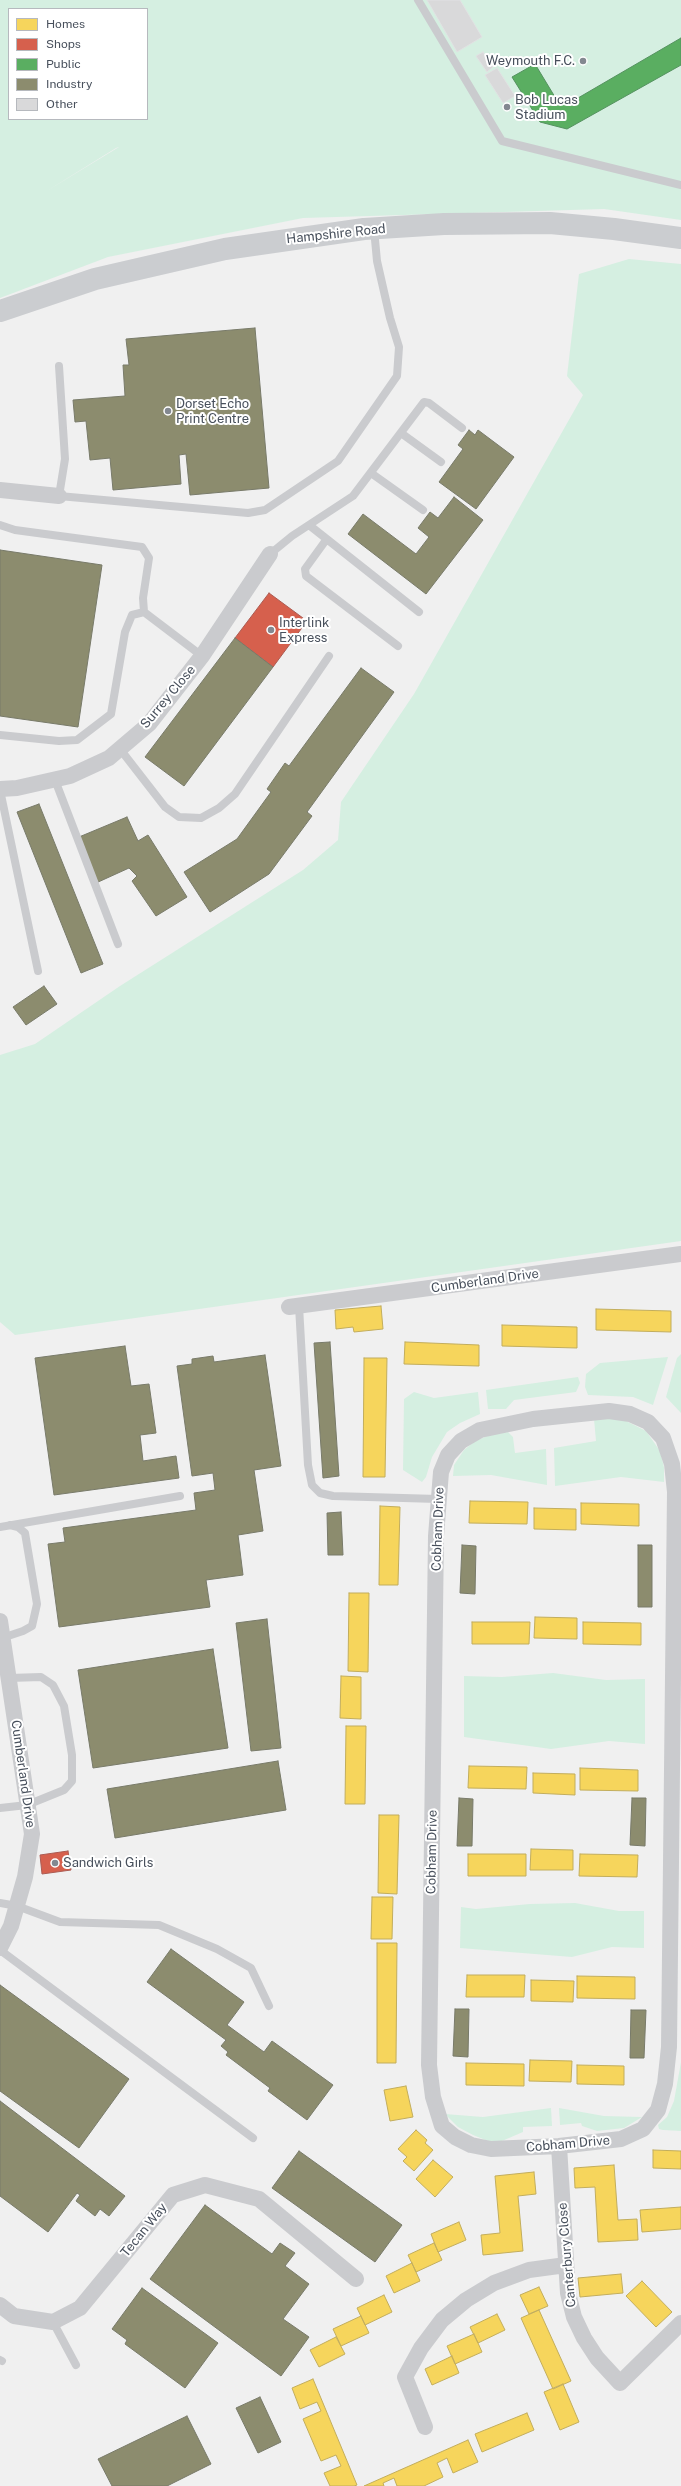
<!DOCTYPE html>
<html>
<head>
<meta charset="utf-8">
<style>
  body { margin:0 }
  #map { position:relative; width:681px; height:2486px; overflow:hidden; background:#f0f0f0; font-family:"Public Sans",sans-serif }
  canvas { display:block }
  .legend { position:absolute; left:8px; top:8px; width:140px; height:112px; box-sizing:border-box; background:#fff; border:1px solid #b6b9be; margin:0; padding:5px 7px; list-style:none; font-size:12px; color:#48505c }
  .legend li { display:flex; align-items:center; gap:8px; height:20px }
  .legend b { width:20px; border:1px solid #b6b9be }
</style>
</head>
<body>
<div id="map">
<canvas width="681" height="2486"></canvas>
<ul class="legend">
<li><b style="height:11px;background:#f6d55c"></b>Homes</li>
<li><b style="height:11px;background:#d6604d"></b>Shops</li>
<li><b style="height:11px;background:#5aae61"></b>Public</li>
<li><b style="height:11px;background:#8c8c6e"></b>Industry</li>
<li><b style="height:11px;background:#d9d9da"></b>Other</li>
</ul>
</div>
<script>
const ctx = document.querySelector('canvas').getContext('2d');
ctx.lineJoin = 'round';
function fillPath(path, color) { ctx.fillStyle = color; ctx.fill(path, 'evenodd'); }
const shape = rows => new Path2D(rows.map(r => 'M' + r).join(''));
function trace(path, color, width, dash) { ctx.strokeStyle = color; ctx.lineWidth = width; ctx.lineCap = dash ? 'butt' : 'round'; ctx.setLineDash(dash || []); ctx.stroke(path); }
function drawText(font, color, halo, rows, align = 'center') {
  ctx.font = font + ' "Public Sans",sans-serif'; ctx.lineWidth = 4; ctx.setLineDash([]); ctx.textBaseline = 'middle'; ctx.strokeStyle = halo; ctx.fillStyle = color; for (const [text, x, y, turn = 0] of rows) {
    ctx.save(); ctx.translate(x, y); ctx.rotate((+turn || 0) * Math.PI / 180); ctx.textAlign = isNaN(turn) ? turn : align; if (halo) ctx.strokeText(text, 0, 0); ctx.fillText(text, 0, 0); ctx.restore();
  }
}
fillPath(shape([
  [0,0,681,0,681,220,604,209,303,218,108,257,0,298],
  [9,9,147,9,147,119,9,119],
  [119,147,45,192,116,148],
  [629,259,681,264,681,1241,15,1335,0,1322,0,1055,35,1044,120,986,303,870,338,840,341,802,414,694,583,395,567,376,579,274],
  [681,1354,681,1413,666,1397,677,1358],
  [668,1357,653,1405,633,1397,588,1395,585,1387,586,1374,600,1363],
  [578,1377,580,1383,576,1392,514,1400,506,1409,488,1409,486,1390],
  [414,1392,434,1398,478,1392,480,1414,460,1423,447,1432,432,1457,426,1477,422,1482,403,1470,404,1399],
  [594,1419,622,1419,646,1431,660,1451,664,1467,664,1482,621,1477,555,1486,554,1448,596,1441],
  [508,1432,513,1437,515,1453,546,1449,547,1485,491,1475,453,1476,454,1465,464,1450,475,1441,490,1435],
  [553,1673,606,1680,645,1679,645,1744,609,1741,551,1749,464,1737,464,1676,502,1677],
  [575,1903,619,1911,644,1911,644,1948,612,1947,572,1957,460,1948,461,1907,476,1909,530,1904],
  [681,2062,681,2131,663,2130,659,2129,658,2125,667,2117,674,2101],
  [551,2108,552,2126,523,2127,523,2132,502,2141,488,2141,473,2135,458,2127,445,2114,483,2117],
  [559,2108,604,2116,642,2117,624,2128,597,2131,582,2126,581,2123,560,2125]
]), '#d5efe1');
const homes = shape([
  [381,1306,383,1329,354,1332,353,1327,336,1329,335,1310,381,1306],
  [596,1309,671,1311,671,1332,596,1330,596,1309],
  [502,1325,577,1327,577,1348,502,1346,502,1325],
  [405,1342,479,1345,479,1366,404,1364,405,1342],
  [364,1358,387,1358,385,1477,363,1477,364,1358],
  [470,1501,528,1502,527,1524,469,1523,470,1501],
  [581,1503,639,1504,639,1526,581,1524,581,1503],
  [380,1506,400,1507,398,1585,379,1585,380,1506],
  [534,1508,576,1509,576,1530,534,1529,534,1508],
  [349,1593,369,1593,368,1672,348,1671,349,1593],
  [535,1617,577,1618,577,1639,534,1638,535,1617],
  [472,1622,530,1622,529,1644,472,1644,472,1622],
  [583,1622,641,1623,641,1645,583,1644,583,1622],
  [341,1676,361,1677,361,1719,340,1718,341,1676],
  [346,1726,366,1726,365,1804,345,1804,346,1726],
  [469,1766,527,1767,526,1789,468,1788,469,1766],
  [580,1768,638,1770,638,1791,580,1790,580,1768],
  [533,1773,575,1774,575,1795,533,1793,533,1773],
  [379,1815,399,1815,397,1894,378,1893,379,1815],
  [531,1849,573,1850,573,1870,530,1870,531,1849],
  [468,1854,526,1854,526,1876,468,1876,468,1854],
  [580,1854,638,1855,637,1877,579,1876,580,1854],
  [372,1897,393,1897,392,1939,371,1939,372,1897],
  [377,1943,397,1943,396,2063,377,2063,377,1943],
  [467,1975,525,1975,524,1997,466,1997,467,1975],
  [577,1976,635,1977,635,1999,577,1998,577,1976],
  [531,1980,574,1981,573,2002,531,2001,531,1980],
  [530,2060,572,2061,571,2082,529,2081,530,2060],
  [466,2063,524,2064,524,2086,466,2085,466,2063],
  [577,2065,624,2066,624,2085,577,2084,577,2065],
  [406,2086,413,2117,390,2121,384,2090,406,2086],
  [416,2130,427,2140,425,2143,433,2150,414,2171,403,2161,407,2157,398,2149,416,2130],
  [653,2150,681,2151,681,2169,653,2168,653,2150],
  [433,2160,453,2177,435,2197,416,2179,433,2160],
  [614,2165,618,2220,637,2219,638,2240,598,2242,595,2187,575,2188,574,2168,614,2165],
  [534,2172,536,2194,518,2196,523,2251,483,2255,481,2235,500,2233,495,2176,534,2172],
  [681,2207,681,2229,642,2232,640,2210,681,2207],
  [459,2222,466,2240,438,2252,431,2234,459,2222],
  [434,2243,442,2260,416,2272,408,2255,434,2243],
  [412,2263,420,2281,394,2293,386,2276,412,2263],
  [621,2274,623,2293,580,2297,578,2278,621,2274],
  [642,2281,672,2312,656,2327,626,2296,642,2281],
  [539,2287,548,2306,529,2314,520,2295,539,2287],
  [384,2295,392,2312,365,2325,357,2308,384,2295],
  [539,2310,571,2381,553,2389,521,2318,539,2310],
  [497,2314,505,2330,478,2343,470,2327,497,2314],
  [361,2316,369,2333,341,2346,333,2329,361,2316],
  [474,2334,482,2352,455,2364,447,2346,474,2334],
  [336,2337,345,2354,319,2367,310,2350,336,2337],
  [452,2356,459,2373,432,2385,425,2369,452,2356],
  [313,2379,357,2485,354,2486,330,2486,324,2473,341,2466,336,2455,321,2461,303,2419,321,2411,317,2402,300,2409,292,2388,313,2379],
  [563,2384,579,2422,560,2430,544,2392,563,2384],
  [527,2413,534,2430,482,2452,475,2434,527,2413],
  [468,2440,478,2462,453,2473,447,2458,437,2463,443,2477,424,2486,397,2486,394,2478,383,2483,384,2486,364,2486,468,2440]
]);
fillPath(homes, '#f6d55c');
trace(homes, '#c2ad5c', 1);
const shops = shape([
  [269,593,307,621,273,667,235,638,269,593],
  [68,1851,71,1870,42,1874,40,1855,68,1851]
]);
fillPath(shops, '#d6604d');
trace(shops, '#ab5b52', 1);
const public = shape([
  [681,38,681,65,567,129,540,122,512,77,535,64,558,102,566,105,681,38]
]);
fillPath(public, '#5aae61');
trace(public, '#559260', 1);
const industry = shape([
  [255,328,269,488,190,495,186,454,179,455,181,484,113,490,110,458,90,460,86,421,75,422,73,400,125,396,123,365,129,365,126,339,255,328],
  [469,430,475,435,478,430,514,457,476,509,439,482,463,449,458,445,469,430],
  [454,497,483,520,426,594,348,534,363,514,416,554,429,537,418,528,430,512,438,518,454,497],
  [0,550,102,565,78,727,0,716,0,550],
  [235,638,273,667,184,786,145,757,235,638],
  [361,668,394,692,307,812,312,816,269,874,210,912,184,872,237,839,271,792,267,789,285,763,289,766,361,668],
  [39,804,103,964,81,973,17,812,39,804],
  [127,817,138,841,148,835,187,897,156,916,132,881,137,876,129,868,96,883,79,837,127,817],
  [44,986,57,1004,26,1025,13,1007,44,986],
  [330,1342,339,1476,323,1478,314,1343,330,1342],
  [125,1346,131,1386,149,1384,156,1433,140,1435,143,1461,176,1456,179,1478,54,1495,35,1358,125,1346],
  [265,1355,281,1466,254,1470,263,1531,238,1535,243,1575,206,1580,210,1607,59,1627,48,1544,65,1542,63,1528,196,1510,194,1493,215,1490,213,1473,192,1476,177,1366,192,1364,192,1359,213,1356,214,1362,265,1355],
  [341,1512,343,1555,328,1555,327,1513,341,1512],
  [462,1545,476,1546,475,1594,460,1593,462,1545],
  [638,1545,652,1545,652,1607,638,1607,638,1545],
  [267,1619,281,1748,251,1751,236,1623,267,1619],
  [213,1649,228,1748,93,1768,78,1670,213,1649],
  [278,1761,286,1810,115,1838,107,1789,278,1761],
  [459,1798,473,1799,472,1846,457,1846,459,1798],
  [632,1798,646,1798,645,1846,630,1845,632,1798],
  [171,1949,244,2002,227,2025,264,2052,272,2041,333,2085,307,2120,268,2091,270,2088,226,2055,228,2052,221,2046,226,2040,147,1982,171,1949],
  [0,1985,129,2079,79,2148,0,2091,0,1985],
  [455,2009,469,2009,468,2057,453,2056,455,2009],
  [631,2010,646,2010,644,2058,630,2058,631,2010],
  [0,2101,125,2196,109,2216,100,2209,95,2216,76,2201,80,2195,77,2193,48,2232,0,2196,0,2101],
  [299,2151,402,2225,375,2262,272,2188,299,2151],
  [205,2205,272,2254,280,2243,295,2253,285,2266,309,2284,283,2319,309,2337,281,2376,150,2279,205,2205],
  [142,2288,218,2343,185,2388,125,2344,127,2340,112,2329,142,2288],
  [260,2397,281,2442,258,2453,236,2408,260,2397],
  [187,2416,211,2464,167,2486,112,2486,98,2459,187,2416]
]);
fillPath(industry, '#8c8c6e');
trace(industry, '#787a69', 1);
const building = shape([
  [427,0,460,0,482,37,457,52,427,0],
  [483,52,493,67,487,72,476,56,483,52],
  [497,68,515,96,503,103,485,75,497,68]
]);
fillPath(building, '#d9d9da');
trace(building, '#e1e2e3', 1);
trace(shape([
  [418,0,502,141,681,185],
  [59,366,65,459,59,496,248,513,265,510,338,461,397,376,399,347,390,318,377,261,374,229],
  [401,433,441,462],
  [371,473,423,510],
  [0,525,15,530,142,547,149,558,143,598,144,612,202,656],
  [309,525,419,612],
  [326,540,305,569,306,576,398,646],
  [270,554,292,536,353,496,424,402,429,403,462,428],
  [0,735,59,741,77,740,111,714,125,632,132,615,144,612],
  [120,749,165,807,179,817,201,818,219,808,235,794,329,656],
  [55,780,118,944],
  [0,790,38,971],
  [299,1306,308,1465,312,1485,320,1493,333,1496,438,1499],
  [0,1527,180,1496],
  [2,1638,23,1631,32,1626,37,1604,25,1533,18,1527,10,1525],
  [0,1808,27,1805,64,1790,72,1781,72,1755,64,1706,53,1685,41,1677,9,1678],
  [0,1903,17,1906,60,1922,159,1925,217,1949,251,1968,269,2006],
  [0,1950,253,2138],
  [53,2322,76,2365],
  [0,2360,2,2361]
]), '#cacbce', 8);
trace(shape([
  [0,490,59,496],
  [0,789,17,788,70,776,109,758,149,724,202,656,270,554],
  [289,1307,681,1254],
  [609,1411,630,1414,648,1422,663,1438,672,1464,675,1492,669,2047,665,2084,658,2110,643,2129,621,2139,559,2146,491,2149,471,2145,455,2137,442,2126,433,2097,429,2065,436,1536,441,1472,448,1455,461,1441,480,1430,533,1419,609,1411],
  [0,1621,32,1834,25,1877,11,1926,0,1948],
  [559,2146,568,2293,574,2317,584,2338,597,2358,620,2383,681,2323],
  [0,2305,14,2316,53,2322,80,2308,173,2195,205,2185,259,2199,356,2279],
  [425,2427,405,2377,421,2348,442,2320,466,2300,494,2283,529,2270,566,2265]
]), '#cacbce', 16);
trace(shape([
  [0,311,95,279,225,249,364,229,444,224,550,223,614,229,681,238]
]), '#cbcdd0', 22);
for (const [x, y, r, color] of [
  [583,61,4,"#838890"],
  [507,107,4,"#838890"],
  [168,411,4,"#838890"],
  [271,630,4,"#838890"],
  [55,1863,4,"#838890"]
]) { const dot = new Path2D(); dot.arc(x, y, r, 0, 2 * Math.PI); ctx.fillStyle = color; ctx.fill(dot); trace(dot, '#fff', 1.5); }
drawText('13px', '#48505c', '#fff', [
  ["Weymouth F.C.",575,61,"right"],
  ["Bob Lucas",515,100],
  ["Stadium",515,115],
  ["Dorset Echo",176,404],
  ["Print Centre",176,419],
  ["Interlink",279,623],
  ["Express",279,638],
  ["Sandwich Girls",63,1863]
], 'left');
drawText('13px', '#48505c', '#fff', [
  ["Hampshire Road",336,234,-6],
  ["Surrey Close",168,697,-50],
  ["Cumberland Drive",485,1281,-8],
  ["Cobham Drive",438,1529,-88],
  ["Cumberland Drive",23,1774,82],
  ["Cobham Drive",432,1852,-89],
  ["Cobham Drive",568,2144,-5],
  ["Tecan Way",144,2230,-51],
  ["Canterbury Close",567,2255,-95]
]);
</script>
</body>
</html>
